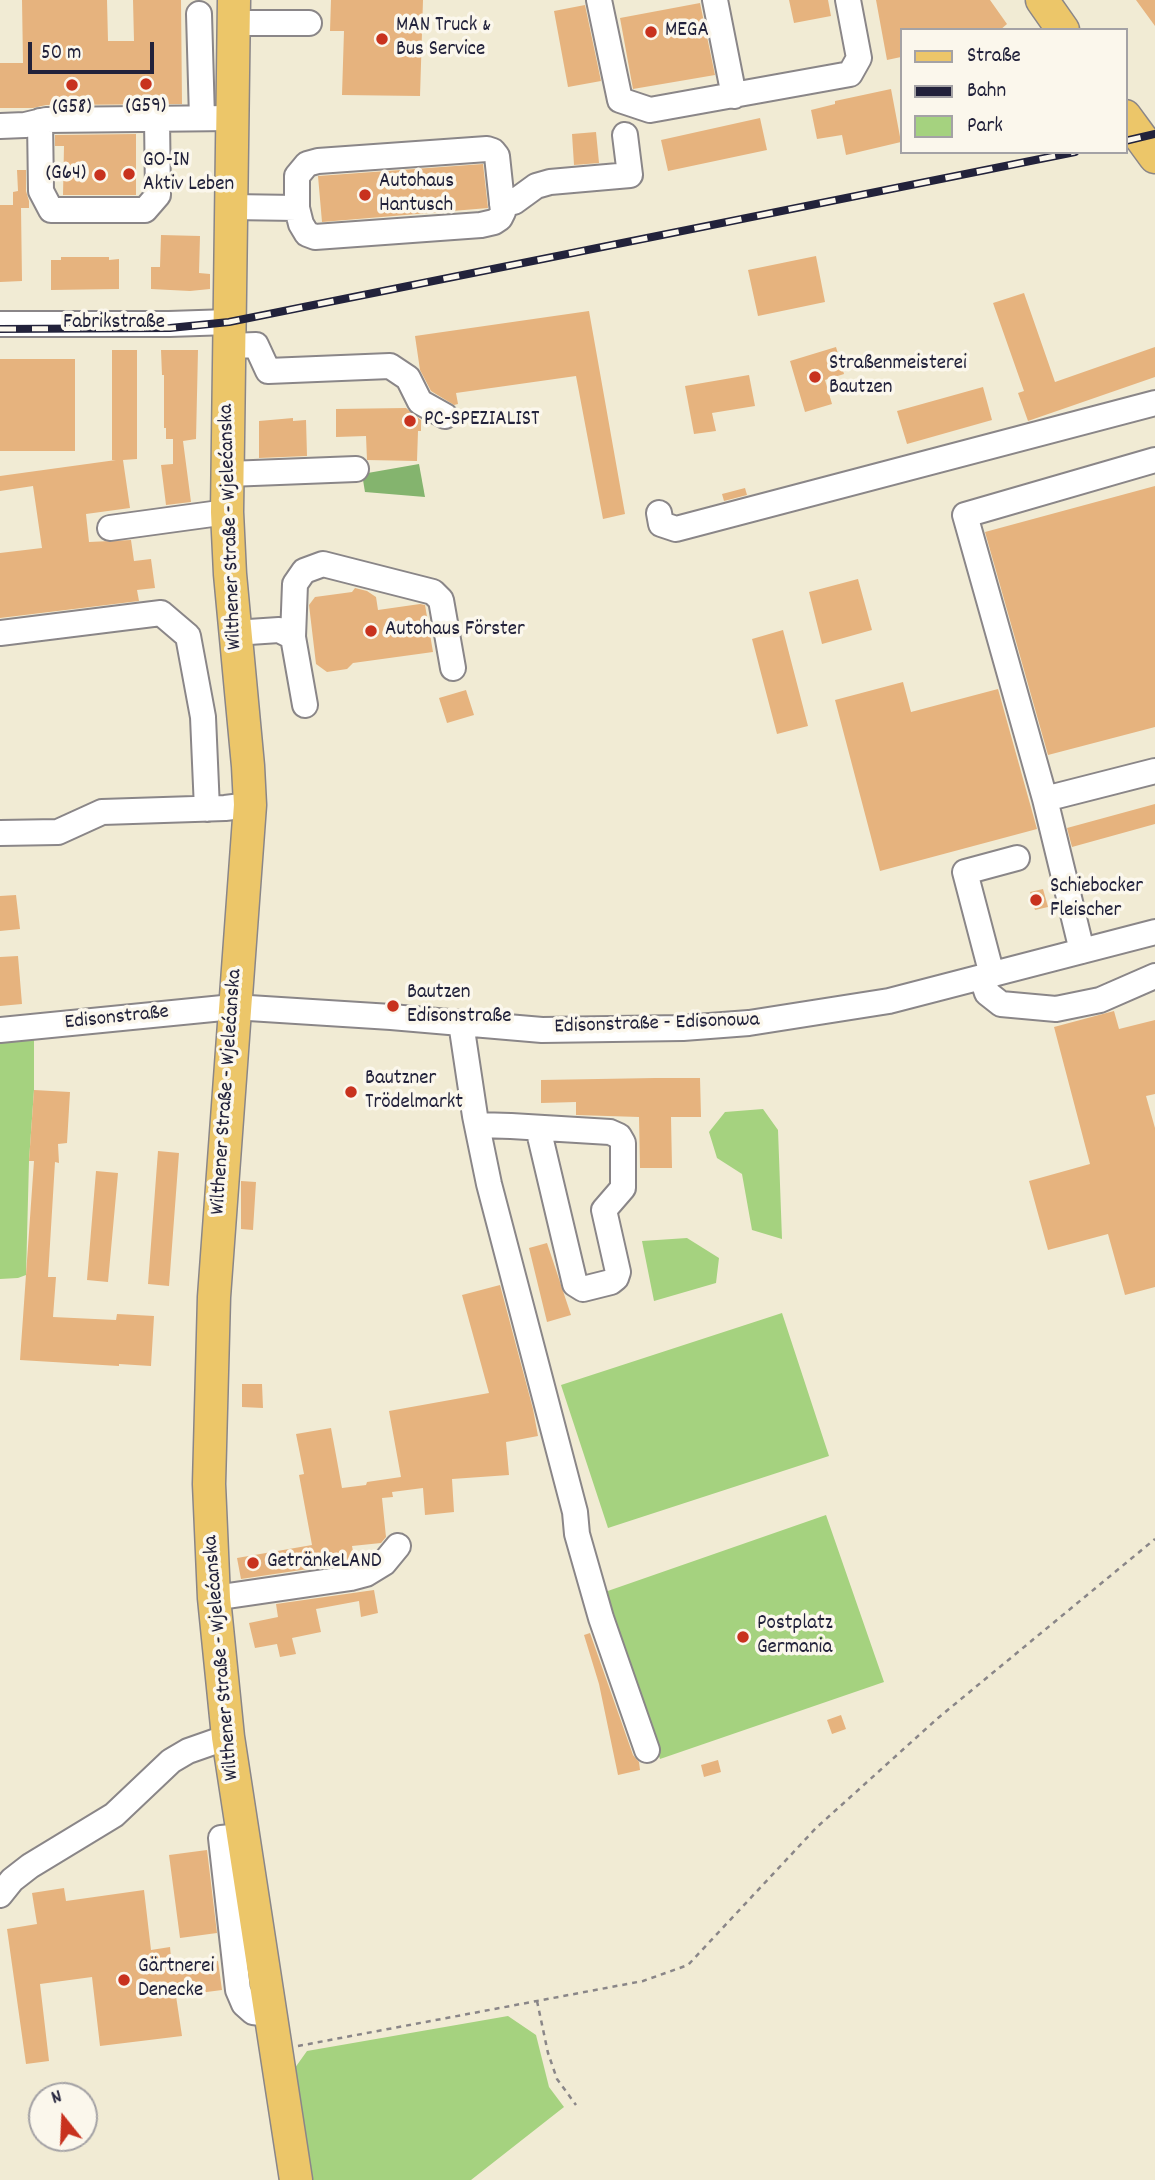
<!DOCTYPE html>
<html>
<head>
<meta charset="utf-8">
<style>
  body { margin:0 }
  #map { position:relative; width:1155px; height:2180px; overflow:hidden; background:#f1ebd4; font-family:Dekko,sans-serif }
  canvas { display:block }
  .legend { position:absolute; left:900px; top:28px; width:228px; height:126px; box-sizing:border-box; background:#fbf7ec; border:2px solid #a4a2a5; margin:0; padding:9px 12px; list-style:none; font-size:21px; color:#22223b }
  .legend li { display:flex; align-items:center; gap:14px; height:35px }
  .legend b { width:35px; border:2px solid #a4a2a5 }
  .north { position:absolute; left:28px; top:2082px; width:70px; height:70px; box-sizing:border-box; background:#fbf7ec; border:2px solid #a4a2a5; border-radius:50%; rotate:342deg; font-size:19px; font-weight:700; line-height:28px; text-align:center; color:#22223b }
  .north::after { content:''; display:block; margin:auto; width:24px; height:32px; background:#c8321e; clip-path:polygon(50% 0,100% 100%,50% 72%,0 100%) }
  .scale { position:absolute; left:28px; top:42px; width:126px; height:32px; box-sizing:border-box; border:4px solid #22223b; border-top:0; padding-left:9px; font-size:21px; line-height:24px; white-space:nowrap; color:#22223b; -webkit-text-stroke:5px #fbf7ec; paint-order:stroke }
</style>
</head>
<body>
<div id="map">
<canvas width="1155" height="2180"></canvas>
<ul class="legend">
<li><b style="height:9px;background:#ecc669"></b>Straße</li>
<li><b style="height:9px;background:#22223b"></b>Bahn</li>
<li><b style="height:19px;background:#a5d27f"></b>Park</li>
</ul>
<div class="north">N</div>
<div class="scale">50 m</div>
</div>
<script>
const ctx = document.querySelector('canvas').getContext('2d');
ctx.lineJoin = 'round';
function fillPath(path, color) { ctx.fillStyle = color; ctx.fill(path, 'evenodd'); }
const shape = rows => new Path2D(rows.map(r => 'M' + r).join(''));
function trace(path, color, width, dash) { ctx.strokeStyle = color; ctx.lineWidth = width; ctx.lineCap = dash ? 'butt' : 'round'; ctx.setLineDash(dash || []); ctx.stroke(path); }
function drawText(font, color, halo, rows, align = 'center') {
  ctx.font = font + ' Dekko,sans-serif'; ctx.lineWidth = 7; ctx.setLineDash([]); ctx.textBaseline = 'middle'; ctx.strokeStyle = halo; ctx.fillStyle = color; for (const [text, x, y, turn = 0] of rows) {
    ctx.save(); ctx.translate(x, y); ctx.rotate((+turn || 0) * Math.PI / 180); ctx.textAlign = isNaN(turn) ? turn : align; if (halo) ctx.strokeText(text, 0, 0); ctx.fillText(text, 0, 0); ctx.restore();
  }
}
fillPath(shape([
  [34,1038,34,1090,29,1161,26,1275,18,1278,0,1279,0,1040],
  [763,1109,778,1130,782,1239,752,1230,742,1174,717,1158,709,1132,725,1112],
  [687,1238,719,1258,716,1283,654,1301,642,1241],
  [782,1313,829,1456,608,1528,561,1385],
  [826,1515,884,1682,660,1759,602,1593],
  [508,2016,536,2035,549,2087,564,2107,471,2180,307,2180,287,2079,307,2051]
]), '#a5d27f');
fillPath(shape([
  [419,464,425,497,365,492,362,474]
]), '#84b46e');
fillPath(shape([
  [22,0,107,0,108,41,134,41,133,0,181,0,182,104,46,105,33,108,0,108,0,63,23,63],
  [331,0,423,0,420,96,342,95,344,31,330,31],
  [789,0,828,0,831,16,794,23],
  [876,0,990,0,1007,24,1000,30,901,30,901,57,887,60],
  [1136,0,1155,0,1155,26],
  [700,3,715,75,633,89,620,18],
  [585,5,601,81,568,87,554,11],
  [891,89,901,142,846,155,842,135,817,139,811,110,835,104,835,101],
  [760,118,767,150,668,171,661,140],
  [596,132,599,163,574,165,572,134],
  [136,134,136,195,63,195,64,146,55,146,55,135],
  [483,164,488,208,322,222,318,176],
  [17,170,26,170,26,191,29,201,29,208,21,208,22,281,0,282,0,205,13,205,13,192,18,191],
  [161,235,200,236,199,273,210,274,210,289,190,291,151,289,151,267,160,267],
  [816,256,825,302,758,316,748,270],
  [61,257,109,257,109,260,119,259,119,289,51,290,51,260,61,260],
  [1024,293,1055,382,1155,347,1155,377,1028,421,1018,393,1024,391,993,303],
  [589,311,625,514,603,519,576,376,456,393,458,404,454,405,431,391,420,370,415,336],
  [836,347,844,374,825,380,832,404,805,412,790,361],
  [112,350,137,350,137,459,123,460,130,508,86,514,89,542,131,540,134,561,151,559,155,588,137,590,139,601,0,618,0,553,42,548,33,486,0,491,0,476,116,460,112,460],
  [161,350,198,350,196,439,183,441,191,502,166,505,161,465,173,464,173,439,166,439,166,428,164,428,164,375,162,375],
  [0,359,75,359,75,451,0,451],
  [749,375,755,406,712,413,716,431,694,434,685,386],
  [983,387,992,420,907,444,897,411],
  [406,408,421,420,421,431,418,431,417,461,367,460,366,436,336,437,336,409],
  [293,418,293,421,306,420,307,456,259,458,259,421],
  [1155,486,1155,727,1048,755,985,532],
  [745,488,747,495,724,501,722,494],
  [858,579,872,630,822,644,809,592],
  [355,588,367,591,376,597,378,610,420,604,425,605,433,652,353,663,347,669,327,672,316,664,309,605,315,597,352,592],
  [783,630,808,726,777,734,752,639],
  [903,682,911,712,998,689,1037,829,880,871,835,700],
  [466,690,474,715,447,723,439,698],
  [1155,804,1155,824,1072,847,1067,828],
  [1043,889,1048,907,1035,910,1030,892],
  [16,895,20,929,0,931,0,896],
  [18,956,22,1004,0,1006,0,957],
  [1114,1011,1119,1029,1155,1020,1155,1094,1146,1096,1155,1128,1155,1287,1125,1295,1108,1234,1048,1250,1029,1181,1090,1164,1054,1027],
  [655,1078,700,1078,701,1117,671,1117,672,1168,640,1168,639,1117,576,1115,576,1102,541,1103,541,1080],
  [34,1090,70,1092,67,1143,58,1144,59,1163,55,1162,48,1277,56,1277,53,1317,116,1320,117,1314,154,1316,151,1366,119,1364,119,1366,20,1360,34,1161,29,1161],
  [158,1151,179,1153,169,1286,148,1284],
  [96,1171,118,1173,108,1282,87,1280],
  [241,1181,256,1182,253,1230,241,1229],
  [547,1243,571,1315,547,1322,529,1248],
  [500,1285,533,1409,538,1436,506,1442,509,1475,452,1479,454,1512,425,1515,423,1488,392,1492,393,1497,382,1498,386,1537,381,1543,352,1546,355,1562,241,1579,237,1558,312,1545,299,1475,304,1474,296,1434,331,1428,342,1488,366,1485,367,1482,401,1477,389,1411,489,1393,462,1295],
  [242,1384,262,1384,263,1408,242,1407],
  [374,1590,378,1613,361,1617,359,1601,316,1609,321,1632,292,1638,296,1654,280,1657,277,1644,255,1648,249,1623,278,1617,276,1604],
  [590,1633,633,1755,639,1762,640,1770,618,1775,599,1684,584,1635],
  [841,1715,846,1729,832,1734,827,1720],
  [718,1760,721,1772,704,1777,701,1765],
  [207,1850,217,1933,180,1938,169,1855],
  [64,1888,66,1901,144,1890,151,1950,170,1947,172,1968,218,1961,222,1990,176,1996,182,2036,100,2046,92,1977,40,1984,49,2061,26,2064,7,1929,37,1924,32,1893]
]), '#e6b37e');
const minor = shape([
  [599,0,620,100,650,110,850,74,859,58,848,0],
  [715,0,734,96],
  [199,14,202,118],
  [234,23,309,23],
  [40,121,41,191,51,210,145,210,158,195,157,119],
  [0,126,25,125,46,120,233,118],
  [502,204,514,202,536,186,550,182,630,175,625,135],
  [231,207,297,208,297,176,307,164,318,161,487,149,493,151,497,156,503,212,500,218,494,222,481,225,315,237,307,234,301,224,297,208],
  [0,324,169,324,229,322],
  [229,346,256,345,268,371,390,366,408,378,420,402,445,416],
  [228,474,356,469],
  [659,513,661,524,676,529,1155,403],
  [110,528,227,512],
  [0,633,161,613,188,636,203,717,207,809],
  [234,633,279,630,293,637,305,705],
  [293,637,295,584,304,571,323,564,433,592,441,600,453,668],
  [1045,799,965,515,1155,460],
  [0,833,58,832,102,812,225,808,250,805],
  [1082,951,1045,799,1155,771],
  [992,975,965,872,1017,858],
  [982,978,987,993,1001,1004,1056,1009,1100,1000,1155,976],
  [461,1023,475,1116,489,1184,575,1512,577,1534,601,1618,647,1750],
  [0,1030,233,1007,391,1017,542,1030,683,1028,749,1023,889,1001,1155,932],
  [477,1125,511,1126,610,1132,619,1136,623,1143,623,1188,604,1210,618,1272,616,1278,611,1282,583,1289,575,1284,538,1128],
  [214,1598,351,1578,366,1574,384,1563,398,1546],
  [242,1836,221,1838,238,1990,244,2004,253,2012,269,2014],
  [0,1895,12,1880,30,1866,114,1815,171,1761,188,1751,228,1737]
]);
const major = shape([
  [234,0,227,512,230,574,248,766,250,805,214,1297,209,1484,214,1598,228,1737,296,2180],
  [1042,0,1063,30],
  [1125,116,1155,157]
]);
trace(minor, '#8a8688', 28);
trace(major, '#8a8688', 35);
trace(shape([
  [537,2001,548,2053,557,2079,576,2105],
  [298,2046,643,1981,688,1965,816,1828,938,1718,1155,1539]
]), '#8a8688', 2.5, [5, 5]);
trace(minor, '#fff', 24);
trace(major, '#ecc669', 32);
const rail = shape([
  [1125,141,1155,134],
  [0,329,170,328,229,322,1075,152]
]);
trace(rail, '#22223b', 8);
trace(rail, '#fbf7ec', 5, [16]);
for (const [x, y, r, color] of [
  [651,32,7,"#c8321e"],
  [382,39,7,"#c8321e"],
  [146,84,7,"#c8321e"],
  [72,85,7,"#c8321e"],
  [129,174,7,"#c8321e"],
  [100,175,7,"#c8321e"],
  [365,195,7,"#c8321e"],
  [815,377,7,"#c8321e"],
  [410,421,7,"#c8321e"],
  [371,631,7,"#c8321e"],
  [1036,900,7,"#c8321e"],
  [393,1006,7,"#c8321e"],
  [351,1092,7,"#c8321e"],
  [253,1563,7,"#c8321e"],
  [743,1637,7,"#c8321e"],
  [124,1980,7,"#c8321e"]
]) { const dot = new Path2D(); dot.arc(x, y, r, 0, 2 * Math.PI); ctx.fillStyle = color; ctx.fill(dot); trace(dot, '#fbf7ec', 2.5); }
drawText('21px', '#22223b', '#fbf7ec', [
  ["MAN Truck &",396,27],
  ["Bus Service",396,51],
  ["MEGA",665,32],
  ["(G59)",146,108,"center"],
  ["(G58)",72,109,"center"],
  ["GO-IN",143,162],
  ["Aktiv Leben",143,186],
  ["(G64)",86,175,"right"],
  ["Autohaus",379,183],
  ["Hantusch",379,207],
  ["Straßenmeisterei",829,365],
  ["Bautzen",829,389],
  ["PC-SPEZIALIST",424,421],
  ["Autohaus Förster",385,631],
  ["Schiebocker",1050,888],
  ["Fleischer",1050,912],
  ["Bautzen",407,994],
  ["Edisonstraße",407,1018],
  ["Bautzner",365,1080],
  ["Trödelmarkt",365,1104],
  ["GetränkeLAND",267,1563],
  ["Postplatz",757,1625],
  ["Germania",757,1649],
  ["Gärtnerei",138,1968],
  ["Denecke",138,1992]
], 'left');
drawText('21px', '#22223b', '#fbf7ec', [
  ["Fabrikstraße",114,324],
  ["Wilthener Straße - Wjelećanska",232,527,-92],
  ["Edisonstraße",117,1019,-6],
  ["Edisonstraße - Edisonowa",657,1025,-2],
  ["Wilthener Straße - Wjelećanska",228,1092,-86],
  ["Wilthener Straße - Wjelećanska",223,1658,-95]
]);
</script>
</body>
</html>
